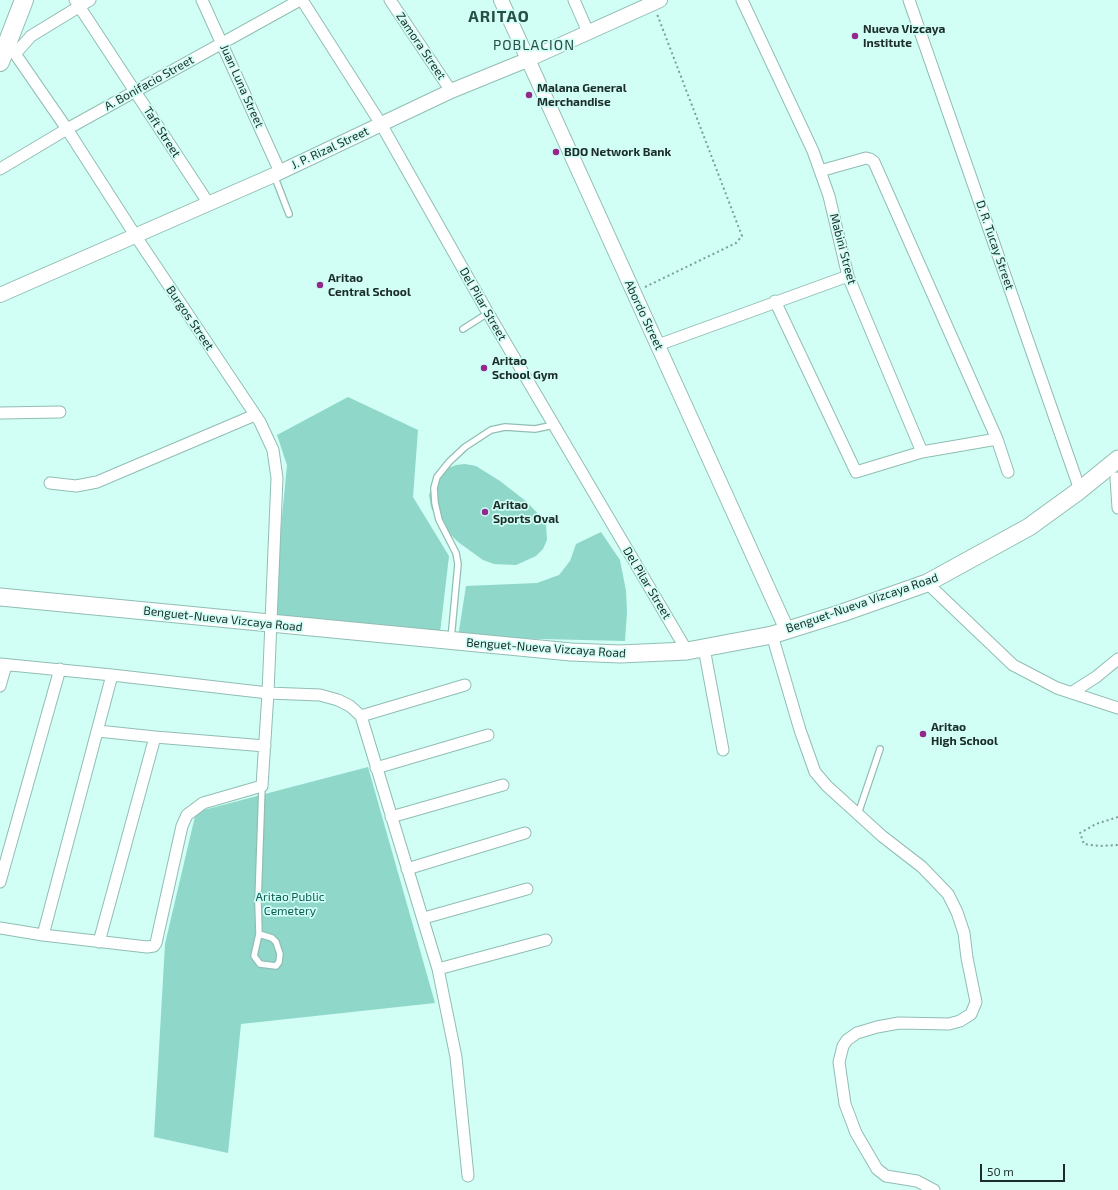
<!DOCTYPE html>
<html>
<head>
<meta charset="utf-8">
<style>
  body { margin:0 }
  #map { position:relative; width:1118px; height:1190px; overflow:hidden; background:#d1fef5; font-family:"Exo 2",sans-serif }
  canvas { display:block }
  .scale { position:absolute; left:980px; top:1164px; width:85px; height:18px; box-sizing:border-box; border:2px solid #1b2c29; border-top:0; padding-left:5px; font-size:12px; line-height:14px; white-space:nowrap; color:#1b2c29; -webkit-text-stroke:3px #d1fef5; paint-order:stroke }
</style>
</head>
<body>
<div id="map">
<canvas width="1118" height="1190"></canvas>
<div class="scale">50 m</div>
</div>
<script>
const ctx = document.querySelector('canvas').getContext('2d');
ctx.lineJoin = 'round';
function fillPath(path, color) { ctx.fillStyle = color; ctx.fill(path, 'evenodd'); }
const shape = rows => new Path2D(rows.map(r => 'M' + r).join(''));
function trace(path, color, width, dash) { ctx.strokeStyle = color; ctx.lineWidth = width; ctx.lineCap = dash ? 'butt' : 'round'; ctx.setLineDash(dash || []); ctx.stroke(path); }
function drawText(font, color, halo, rows, align = 'center') {
  ctx.font = font + ' "Exo 2",sans-serif'; ctx.lineWidth = 3.5; ctx.setLineDash([]); ctx.textBaseline = 'middle'; ctx.strokeStyle = halo; ctx.fillStyle = color; for (const [text, x, y, turn = 0] of rows) {
    ctx.save(); ctx.translate(x, y); ctx.rotate((+turn || 0) * Math.PI / 180); ctx.textAlign = isNaN(turn) ? turn : align; if (halo) ctx.strokeText(text, 0, 0); ctx.fillText(text, 0, 0); ctx.restore();
  }
}
fillPath(shape([
  [348,397,418,430,413,497,449,556,440,633,272,621,287,465,277,435],
  [465,464,476,466,500,481,527,502,541,517,546,524,547,540,543,549,536,556,516,565,494,564,483,560,458,542,437,521,431,507,429,495,433,484,446,469,456,465],
  [601,532,620,560,626,591,627,612,625,641,458,637,466,586,537,583,559,575,570,561,576,544],
  [368,767,435,1003,241,1024,228,1153,154,1137,165,944,196,812]
]), '#8ed7c9');
const service = shape([
  [274,175,289,214],
  [463,329,488,313],
  [451,639,458,564,456,553,439,520,435,503,434,488,437,477,449,462,465,447,491,430,505,427,535,429,554,425],
  [858,814,880,749],
  [259,934,272,938,276,942,280,954,279,962,276,966,260,964,254,956,259,934,258,902,262,786]
]);
const minor = shape([
  [75,0,209,204],
  [202,0,280,172],
  [302,0,381,124,488,313,687,651],
  [390,0,451,91],
  [574,0,588,32],
  [742,0,813,151,829,196,848,276,922,452,997,439],
  [909,0,1080,490],
  [15,54,31,36,90,0],
  [0,169,67,129,300,0],
  [820,171,866,158,870,159,874,162,997,439,1008,472],
  [775,301,856,472,922,452],
  [658,345,848,276],
  [0,413,60,412],
  [1116,478,1118,508],
  [50,483,76,486,97,482,255,415],
  [927,583,1013,665,1057,688,1118,708],
  [772,635,800,730,815,772,827,786,882,836,922,867,948,894,957,912,964,933,967,958,976,1002,971,1014,960,1021,949,1024,899,1023,877,1027,857,1033,847,1040,843,1046,839,1062,845,1104,856,1133,877,1169,886,1176,917,1181,934,1190],
  [704,648,723,750],
  [0,664,112,675,268,693,320,695,338,700,350,706,361,716,438,969,456,1057,468,1176],
  [0,686,6,665],
  [1071,693,1096,677,1118,659],
  [361,716,465,685],
  [98,731,155,737,99,942],
  [155,737,265,746],
  [376,768,488,735],
  [391,817,503,785],
  [407,869,525,833],
  [0,882,60,669],
  [424,918,527,889],
  [0,928,43,935,147,947,154,946,156,943,182,826,187,815,203,803,262,786,268,693,277,478,273,450,260,422,135,235,67,129,7,42],
  [43,935,112,675],
  [438,969,546,940]
]);
const tertiary = shape([
  [501,0,787,630],
  [0,295,274,175,451,91,527,60,660,0]
]);
const primary = shape([
  [0,597,571,652,620,654,687,651,772,635,842,613,927,583,1029,527,1080,490,1118,459]
]);
const trunk = shape([
  [0,62,24,0]
]);
trace(service, '#91bdb4', 8);
trace(minor, '#91bdb4', 13);
trace(tertiary, '#91bdb4', 16);
trace(primary, '#91bdb4', 19);
trace(trunk, '#91bdb4', 20);
trace(shape([
  [645,287,736,243,742,236,657,14],
  [1118,817,1096,824,1080,833,1084,844,1099,846,1118,845]
]), '#7d9d97', 2, [2, 3]);
trace(service, '#fff', 5.5);
trace(minor, '#fff', 11);
trace(tertiary, '#fff', 14);
trace(primary, '#fff', 17);
trace(trunk, '#fff', 18);
for (const [x, y, r, color] of [
  [855,36,4,"#93288b"],
  [529,95,4,"#93288b"],
  [556,152,4,"#93288b"],
  [320,285,4,"#93288b"],
  [484,368,4,"#93288b"],
  [485,512,4,"#93288b"],
  [923,734,4,"#93288b"]
]) { const dot = new Path2D(); dot.arc(x, y, r, 0, 2 * Math.PI); ctx.fillStyle = color; ctx.fill(dot); trace(dot, '#d1fef5', 1.5); }
drawText('bold 12px', '#1b2c29', '#d1fef5', [
  ["Nueva Vizcaya",863,29],
  ["Institute",863,43],
  ["Malana General",537,88],
  ["Merchandise",537,102],
  ["BDO Network Bank",564,152],
  ["Aritao",328,278],
  ["Central School",328,292],
  ["Aritao",492,361],
  ["School Gym",492,375],
  ["Aritao",493,505],
  ["Sports Oval",493,519],
  ["Aritao",931,727],
  ["High School",931,741]
], 'left');
drawText('12px', '#1b2c29', '#d1fef5', [
  ["Zamora Street",421,46,56],
  ["A. Bonifacio Street",149,83,-29],
  ["Juan Luna Street",242,86,66],
  ["Taft Street",162,132,57],
  ["J. P. Rizal Street",330,148,-25],
  ["D. R. Tucay Street",995,245,71],
  ["Mabini Street",843,249,75],
  ["Del Pilar Street",483,304,60],
  ["Abordo Street",644,315,65],
  ["Burgos Street",190,318,56],
  ["Del Pilar Street",647,583,59],
  ["Benguet-Nueva Vizcaya Road",862,603,-19],
  ["Benguet-Nueva Vizcaya Road",223,619,6],
  ["Benguet-Nueva Vizcaya Road",546,648,4]
]);
drawText('12px', '#0c5d53', '#d1fef5', [
  ["Aritao Public",290,897],
  ["Cemetery",290,911]
]);
ctx.letterSpacing = '1px';
drawText('14px', '#254e47', '#d1fef5', [
  ["POBLACION",534,45]
]);
ctx.letterSpacing = '0px';
ctx.letterSpacing = '1px';
drawText('bold 16px', '#254e47', '#d1fef5', [
  ["ARITAO",499,17]
]);
ctx.letterSpacing = '0px';
</script>
</body>
</html>
